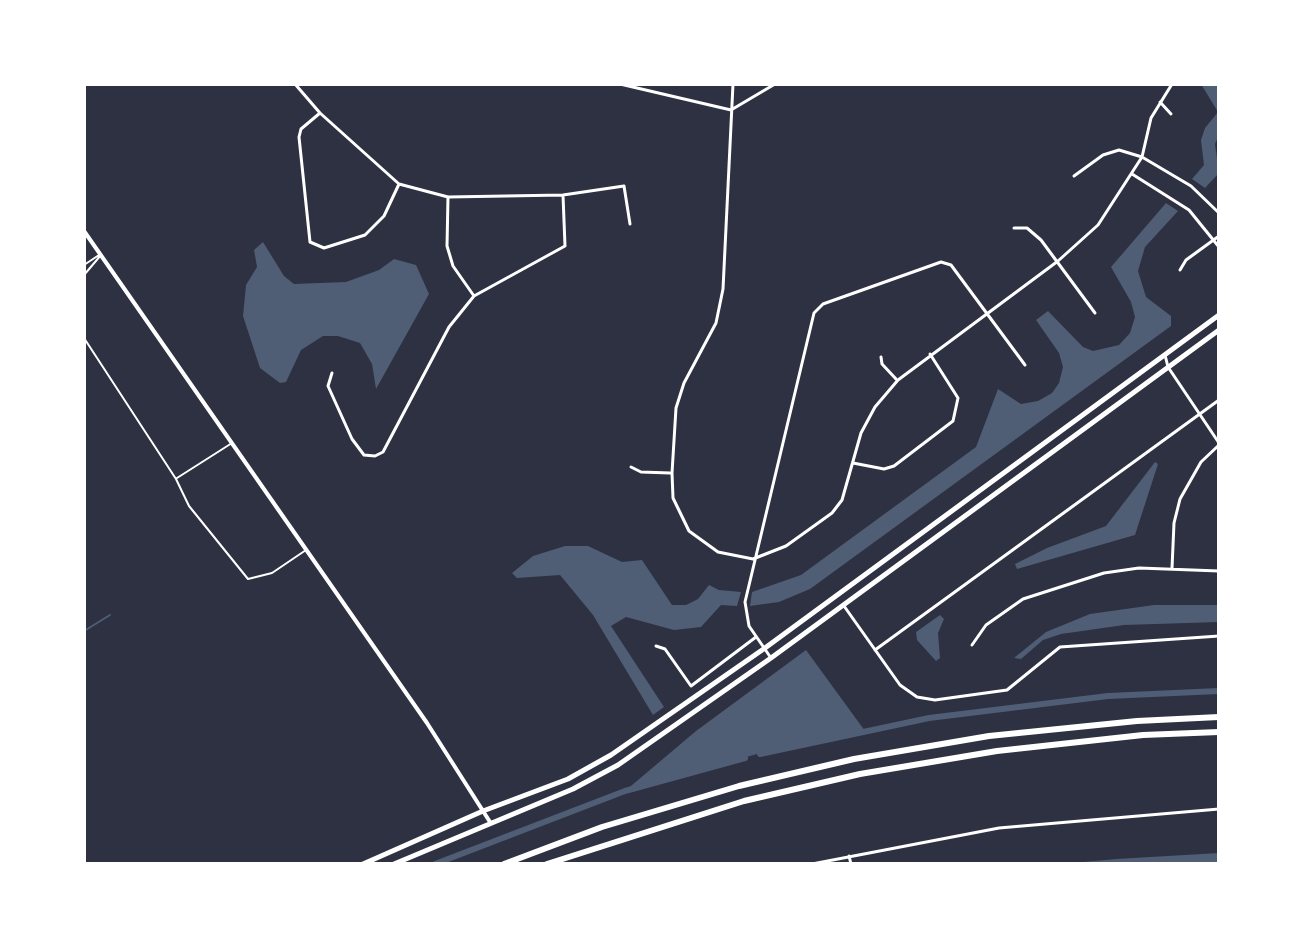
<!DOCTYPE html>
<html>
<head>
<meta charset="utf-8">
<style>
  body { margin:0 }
  #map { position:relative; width:1303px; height:948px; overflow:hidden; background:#2d3142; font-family:"Noto Serif",serif }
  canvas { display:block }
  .frame { position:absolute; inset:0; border:86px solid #fff; pointer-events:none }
</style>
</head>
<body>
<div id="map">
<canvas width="1303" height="948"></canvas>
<div class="frame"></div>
</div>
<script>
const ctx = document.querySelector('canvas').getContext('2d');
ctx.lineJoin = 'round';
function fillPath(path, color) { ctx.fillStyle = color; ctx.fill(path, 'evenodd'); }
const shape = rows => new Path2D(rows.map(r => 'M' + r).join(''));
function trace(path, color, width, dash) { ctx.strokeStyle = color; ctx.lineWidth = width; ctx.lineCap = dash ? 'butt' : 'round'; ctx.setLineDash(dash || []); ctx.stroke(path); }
fillPath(shape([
  [1201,84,1219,84,1219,135,1215,144,1219,173,1205,188,1192,179,1204,165,1201,140,1205,128,1218,112],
  [1166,203,1178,211,1145,247,1138,271,1146,297,1171,316,1171,326,810,589,779,602,750,606,752,592,801,575,976,447,998,389,1021,404,1038,401,1052,393,1059,383,1063,367,1059,353,1036,320,1048,311,1083,347,1093,351,1119,345,1130,333,1135,317,1131,302,1111,267],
  [263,242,284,276,294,284,346,282,379,270,394,259,416,265,429,294,376,389,372,364,360,343,338,336,323,336,301,350,286,382,280,383,260,368,243,316,246,285,257,267,254,250],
  [1155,462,1158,464,1135,535,1017,569,1015,564,1047,548,1106,526],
  [565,546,588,546,622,562,642,560,672,605,686,605,698,599,709,585,719,590,741,592,737,606,721,605,701,627,674,630,626,617,611,626,664,707,653,715,593,615,560,575,517,578,512,573,533,556],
  [1154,605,1219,605,1219,622,1124,625,1061,634,1043,640,1021,659,1014,658,1046,632,1090,614],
  [940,615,944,619,938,633,940,658,936,661,917,640,916,632],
  [806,650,865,731,757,754,625,791,696,731],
  [1219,853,1219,864,1061,864,1116,859]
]), '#4f5d75');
trace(shape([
  [84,631,110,615]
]), '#4f5d75', 2);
trace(shape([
  [760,754,929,718,1108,696,1219,691],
  [435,864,625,791,745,758]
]), '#4f5d75', 6);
trace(shape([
  [84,265,99,255],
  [84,275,101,255],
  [84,338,176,479,189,506,248,579,272,573,306,550],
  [177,478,232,443]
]), '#fff', 2);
trace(shape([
  [295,84,320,113,399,184,448,197,563,195,624,186,630,224],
  [620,84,731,110,775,84],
  [733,84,723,289,716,323,684,383,676,408,672,473,673,498,689,531,718,552,753,559,786,546,832,513,842,500,861,433,875,407,898,380,1058,261,1098,225,1142,157,1151,118,1172,84],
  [1160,102,1171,114],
  [320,113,301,129,299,137,310,242,324,248,365,235,384,216,399,184],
  [1132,174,1189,210,1219,247],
  [1074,176,1103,155,1119,150,1142,157,1191,186,1219,213],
  [448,197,447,246,453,266,474,296],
  [1014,228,1027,228,1041,240,1095,313],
  [1180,270,1186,260,1219,236],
  [1165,355,1168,367,1219,443],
  [881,357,882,364,896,379],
  [332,373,328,386,352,439,364,455,375,456,383,452,449,327,474,296,565,246,563,195],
  [853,463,884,469,894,466,953,421,958,398,930,354],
  [631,467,641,472,670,473],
  [1172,568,1174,523,1180,499,1201,462,1219,445],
  [844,606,900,685,917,697,935,700,1007,690,1060,647,1219,636],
  [972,645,986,625,1023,599,1104,573,1139,568,1219,571],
  [656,646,665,649,691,686,756,637],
  [875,650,1219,400],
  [771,658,749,626,745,602,814,313,823,304,941,262,951,265,1025,365],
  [849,856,851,864],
  [812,864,999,828,1219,809]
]), '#fff', 3);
trace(shape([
  [84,231,427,723,490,822]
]), '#fff', 4);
trace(shape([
  [363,864,483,811,568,779,611,755,765,648,1219,315],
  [394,864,573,789,618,765,771,658,1219,330]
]), '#fff', 5);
trace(shape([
  [504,864,602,827,739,786,854,759,989,736,1137,721,1219,717],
  [547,864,744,801,860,774,997,751,1143,735,1219,732]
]), '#fff', 6);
</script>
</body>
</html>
